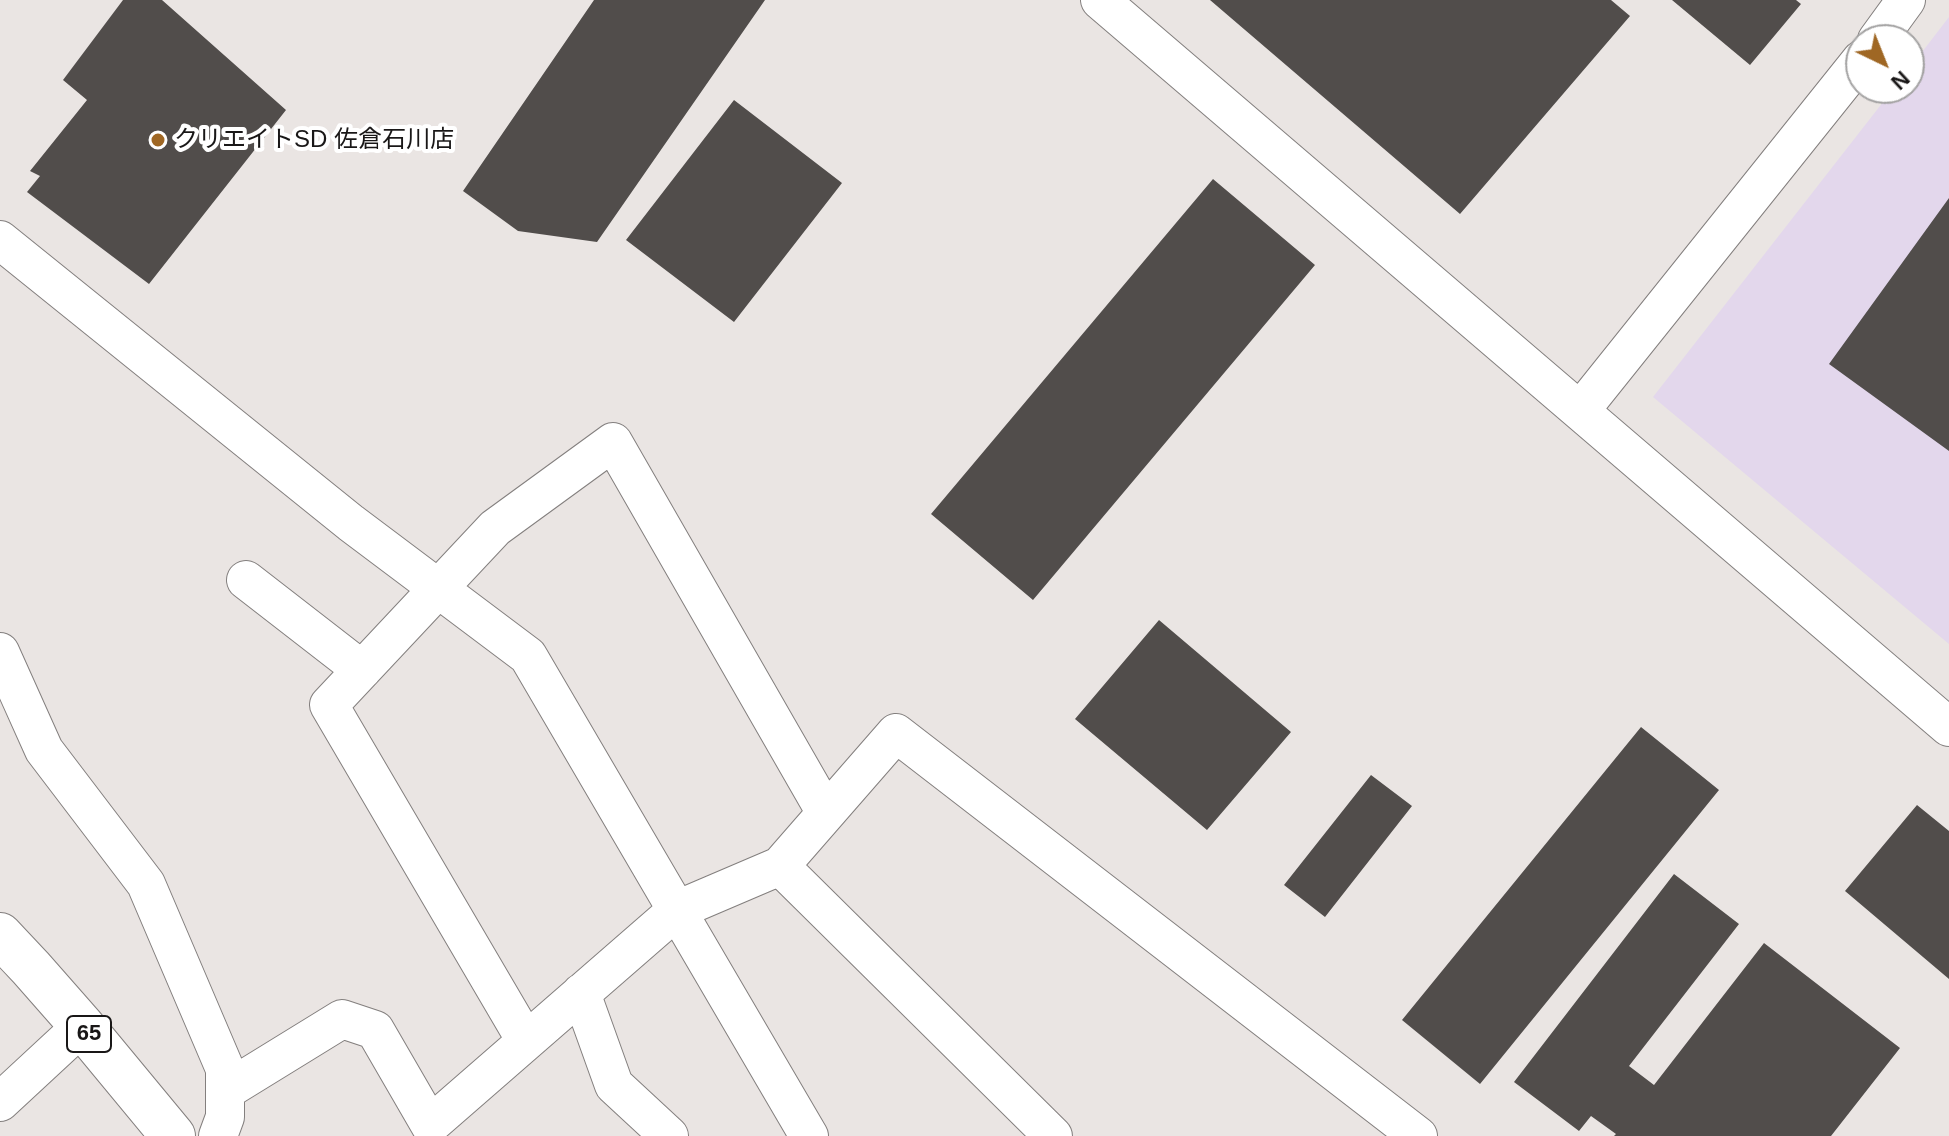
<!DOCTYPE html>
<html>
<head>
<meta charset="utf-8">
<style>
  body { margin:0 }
  #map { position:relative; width:1949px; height:1136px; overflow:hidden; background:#eae5e3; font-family:Arial,sans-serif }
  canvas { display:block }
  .north { position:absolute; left:1845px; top:24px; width:80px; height:80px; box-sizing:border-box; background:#fff; border:2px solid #a3a2a2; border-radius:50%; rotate:137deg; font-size:22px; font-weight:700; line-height:32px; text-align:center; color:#191717 }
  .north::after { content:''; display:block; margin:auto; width:28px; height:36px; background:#9f6724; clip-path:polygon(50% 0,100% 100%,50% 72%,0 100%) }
</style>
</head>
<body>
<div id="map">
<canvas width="1949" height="1136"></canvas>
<div class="north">N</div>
</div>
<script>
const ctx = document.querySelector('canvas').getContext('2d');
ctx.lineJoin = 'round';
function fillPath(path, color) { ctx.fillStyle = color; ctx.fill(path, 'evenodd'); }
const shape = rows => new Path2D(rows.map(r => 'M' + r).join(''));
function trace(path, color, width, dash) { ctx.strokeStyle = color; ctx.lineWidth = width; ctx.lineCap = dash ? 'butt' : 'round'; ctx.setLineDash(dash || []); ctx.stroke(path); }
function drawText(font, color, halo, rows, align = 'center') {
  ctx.font = font + ' Arial,"Noto Sans JP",sans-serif'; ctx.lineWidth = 8; ctx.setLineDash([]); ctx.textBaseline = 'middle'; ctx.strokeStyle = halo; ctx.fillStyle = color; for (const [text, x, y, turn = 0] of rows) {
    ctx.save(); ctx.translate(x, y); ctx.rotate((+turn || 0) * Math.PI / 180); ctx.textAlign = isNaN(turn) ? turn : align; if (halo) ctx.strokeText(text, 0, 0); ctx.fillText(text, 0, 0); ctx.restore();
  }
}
fillPath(shape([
  [1949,17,1949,644,1653,397,1894,88,1909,88,1909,69]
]), '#e3d7ec');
fillPath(shape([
  [123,0,162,0,286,110,149,284,27,192,40,176,30,171,87,100,63,80],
  [594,0,765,0,597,242,518,231,463,191],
  [1210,0,1611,0,1630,16,1460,214],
  [1672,0,1796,0,1801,4,1750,65],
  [734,100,842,183,734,322,626,240],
  [1213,179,1315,265,1033,600,931,514],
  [1949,198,1949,451,1829,364],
  [1159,620,1291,732,1207,830,1075,719],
  [1641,727,1719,790,1480,1084,1402,1020],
  [1371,775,1412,806,1325,917,1284,885],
  [1917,805,1949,831,1949,979,1845,891],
  [1674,874,1739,924,1629,1066,1654,1085,1764,943,1900,1048,1831,1136,1614,1136,1616,1134,1591,1116,1579,1131,1514,1082]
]), '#514d4b');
const minor = shape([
  [1100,0,1949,727],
  [1877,40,1906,0],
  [0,240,351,523,528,656,809,1136],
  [1580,411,1861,60],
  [246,580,362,670],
  [0,652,44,750,146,884,225,1069,225,1117,218,1136],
  [780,866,1053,1136],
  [581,993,614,1085,669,1136],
  [526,1041,329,705,495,528,613,442,826,813],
  [225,1091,342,1019,375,1030,430,1125,677,910,780,866,896,733,1418,1136],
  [0,1102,82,1026]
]);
const major = shape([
  [0,935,31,968,82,1026,173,1136]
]);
trace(minor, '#837f7e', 40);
trace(major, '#837f7e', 46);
trace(minor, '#fff', 38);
trace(major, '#fff', 44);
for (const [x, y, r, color] of [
  [158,140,8,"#9f6724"]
]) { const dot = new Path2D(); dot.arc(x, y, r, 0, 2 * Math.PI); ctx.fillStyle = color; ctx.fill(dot); trace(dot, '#fff', 3); }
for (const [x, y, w] of [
  [89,1034,44]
]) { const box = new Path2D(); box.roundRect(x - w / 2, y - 18, w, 36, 6); ctx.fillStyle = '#fff'; ctx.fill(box); trace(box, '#191717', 2); }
drawText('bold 22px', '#191717', null, [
  ["65",89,1034]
]);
drawText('24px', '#191717', '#fff', [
  ["クリエイトSD 佐倉石川店",174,140]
], 'left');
</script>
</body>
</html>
